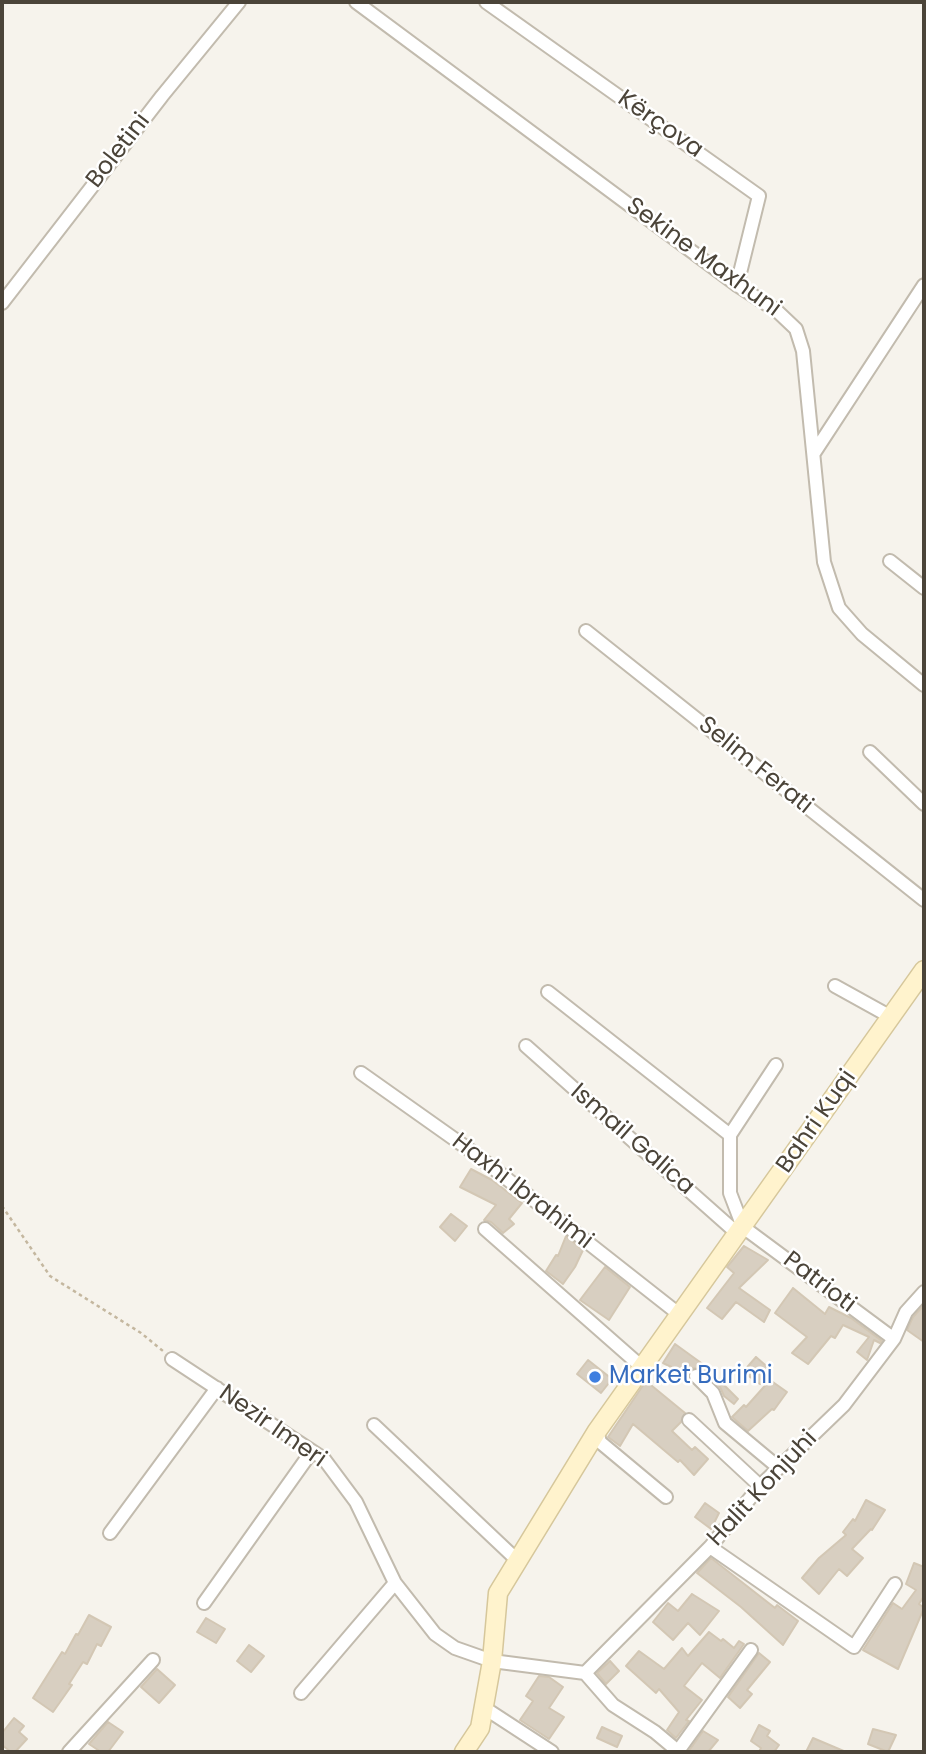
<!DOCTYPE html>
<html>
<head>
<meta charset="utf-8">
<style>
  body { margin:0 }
  #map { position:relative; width:926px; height:1754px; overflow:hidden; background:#f6f3ec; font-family:Poppins,sans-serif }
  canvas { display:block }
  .frame { position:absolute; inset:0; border:4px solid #4b4439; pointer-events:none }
</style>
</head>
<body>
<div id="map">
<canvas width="926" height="1754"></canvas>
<div class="frame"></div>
</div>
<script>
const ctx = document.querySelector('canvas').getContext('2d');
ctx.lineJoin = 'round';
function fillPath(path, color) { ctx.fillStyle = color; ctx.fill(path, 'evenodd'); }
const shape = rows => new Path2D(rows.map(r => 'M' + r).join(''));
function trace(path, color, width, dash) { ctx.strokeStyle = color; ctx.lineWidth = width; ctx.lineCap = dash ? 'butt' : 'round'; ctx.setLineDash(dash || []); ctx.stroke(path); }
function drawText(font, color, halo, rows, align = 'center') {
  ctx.font = font + ' Poppins,sans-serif'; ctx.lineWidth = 5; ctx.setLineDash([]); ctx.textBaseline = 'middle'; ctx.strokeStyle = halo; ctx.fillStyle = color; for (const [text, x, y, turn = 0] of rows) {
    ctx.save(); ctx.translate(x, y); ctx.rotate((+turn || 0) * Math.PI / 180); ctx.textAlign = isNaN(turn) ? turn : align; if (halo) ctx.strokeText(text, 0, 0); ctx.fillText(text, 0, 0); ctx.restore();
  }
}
const building = shape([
  [471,1169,492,1180,522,1203,509,1219,514,1224,503,1233,491,1222,484,1220,496,1205,460,1187,471,1169],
  [451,1214,467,1226,455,1241,440,1227,451,1214],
  [566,1236,583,1250,575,1267,563,1284,546,1271,556,1255,558,1256,566,1236],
  [744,1246,768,1260,739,1288,770,1310,764,1322,736,1302,722,1319,707,1308,734,1273,727,1267,744,1246],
  [605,1267,630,1287,609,1320,580,1300,605,1267],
  [793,1288,825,1314,829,1307,851,1318,882,1341,880,1343,874,1340,867,1360,857,1352,869,1337,843,1325,835,1338,831,1336,808,1364,792,1353,807,1337,775,1313,793,1288],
  [924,1305,924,1342,907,1330,913,1317,924,1305],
  [675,1344,704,1365,738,1399,734,1404,724,1396,720,1387,702,1369,693,1368,686,1374,663,1363,675,1344],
  [756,1357,772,1371,760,1384,743,1372,756,1357],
  [588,1360,612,1379,601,1393,577,1374,588,1360],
  [770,1380,787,1392,774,1410,772,1409,748,1431,732,1417,744,1405,746,1407,770,1380],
  [646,1381,685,1413,681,1422,672,1431,692,1450,695,1447,708,1459,694,1475,680,1460,678,1462,633,1424,620,1446,608,1437,646,1381],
  [866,1500,885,1510,872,1530,871,1529,852,1549,863,1558,847,1576,839,1569,819,1594,802,1578,819,1558,846,1535,843,1532,853,1519,855,1521,866,1500],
  [705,1503,719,1513,711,1529,695,1517,705,1503],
  [711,1558,775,1608,777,1605,798,1621,783,1645,741,1607,697,1573,711,1558],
  [914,1563,924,1567,924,1596,919,1604,924,1608,898,1669,863,1650,893,1603,902,1609,916,1590,906,1584,914,1563],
  [692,1594,719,1611,700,1635,688,1623,673,1640,653,1622,668,1603,678,1611,692,1594],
  [89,1615,111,1627,101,1646,97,1644,87,1664,83,1662,69,1684,72,1685,53,1712,33,1698,62,1652,65,1654,76,1634,78,1635,89,1615],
  [206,1618,225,1629,216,1643,197,1632,206,1618],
  [709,1632,721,1641,723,1639,734,1648,739,1641,744,1644,720,1678,702,1663,684,1686,702,1700,686,1720,689,1721,676,1738,667,1730,679,1712,659,1689,656,1693,626,1666,639,1651,664,1669,682,1648,688,1656,709,1632],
  [249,1645,264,1656,251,1672,237,1661,249,1645],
  [759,1653,770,1662,747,1690,752,1694,740,1708,728,1697,759,1653],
  [610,1661,619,1671,606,1684,597,1673,610,1661],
  [157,1669,175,1685,159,1703,141,1687,157,1669],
  [539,1676,549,1677,563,1687,549,1708,564,1717,549,1739,520,1720,533,1701,526,1696,539,1676],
  [14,1718,24,1726,19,1732,27,1739,15,1752,11,1752,2,1745,2,1733,14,1718],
  [108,1722,123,1732,108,1752,101,1752,89,1744,108,1722],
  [759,1725,770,1731,767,1736,779,1745,774,1752,759,1752,761,1748,751,1741,759,1725],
  [602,1727,622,1736,617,1747,597,1738,602,1727],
  [873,1729,896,1735,888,1752,868,1744,873,1729],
  [703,1731,718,1740,708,1752,688,1752,703,1731],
  [813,1738,846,1752,806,1752,813,1738]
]);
fillPath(building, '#d8cfc1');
trace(building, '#d3c7b4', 2);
const street = shape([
  [356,2,737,285,777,311,796,329,803,351,824,562,839,608,862,634,924,685],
  [486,2,759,196,737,285],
  [2,303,162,96,239,2],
  [814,453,924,285],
  [890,561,924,588],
  [586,631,924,900],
  [870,752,924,804],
  [835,986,891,1017],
  [548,992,730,1135],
  [526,1046,738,1234],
  [776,1065,730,1135,730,1193,743,1227,894,1339],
  [361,1073,474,1153,680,1315],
  [485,1229,643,1368],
  [172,1359,324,1459,356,1502,395,1583,435,1634,455,1648,492,1661,585,1673,613,1705,655,1732,679,1752],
  [696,1376,713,1393,725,1423,779,1468],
  [689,1420,760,1486],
  [374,1425,518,1561],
  [597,1431,600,1442,666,1497],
  [110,1533,217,1388],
  [710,1547,854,1647,895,1584],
  [204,1603,312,1451],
  [585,1673,710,1547,760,1486,844,1405,894,1339,906,1312,924,1292],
  [301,1693,395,1583],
  [483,1707,552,1752],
  [678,1751,751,1650],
  [69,1752,153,1660]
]);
const secondary = shape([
  [464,1752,480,1728,492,1661,498,1593,597,1431,924,970]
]);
trace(street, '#c2bbae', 16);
trace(secondary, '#d6c79b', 21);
trace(shape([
  [2,1206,50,1276,141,1333,163,1351]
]), '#c4b79f', 2.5, [3.5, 3.5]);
trace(street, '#fff', 12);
trace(secondary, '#fff3cd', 18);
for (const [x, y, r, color] of [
  [595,1377,7,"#3f7fe0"]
]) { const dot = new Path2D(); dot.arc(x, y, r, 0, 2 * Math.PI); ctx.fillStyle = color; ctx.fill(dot); trace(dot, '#fff', 2.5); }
drawText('24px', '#4b4439', '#fff', [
  ["Kërçova",660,125,35],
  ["Boletini",119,151,-52],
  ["Sekine Maxhuni",703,258,36],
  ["Selim Ferati",755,766,39],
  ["Bahri Kuqi",817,1122,-55],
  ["Ismail Galica",632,1140,41],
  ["Haxhi Ibrahimi",522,1192,38],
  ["Patrioti",819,1283,37],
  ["Nezir Imeri",272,1427,35],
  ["Halit Konjuhi",763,1489,-47]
]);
drawText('24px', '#366cbe', '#fff', [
  ["Market Burimi",609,1377]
], 'left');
</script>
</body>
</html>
